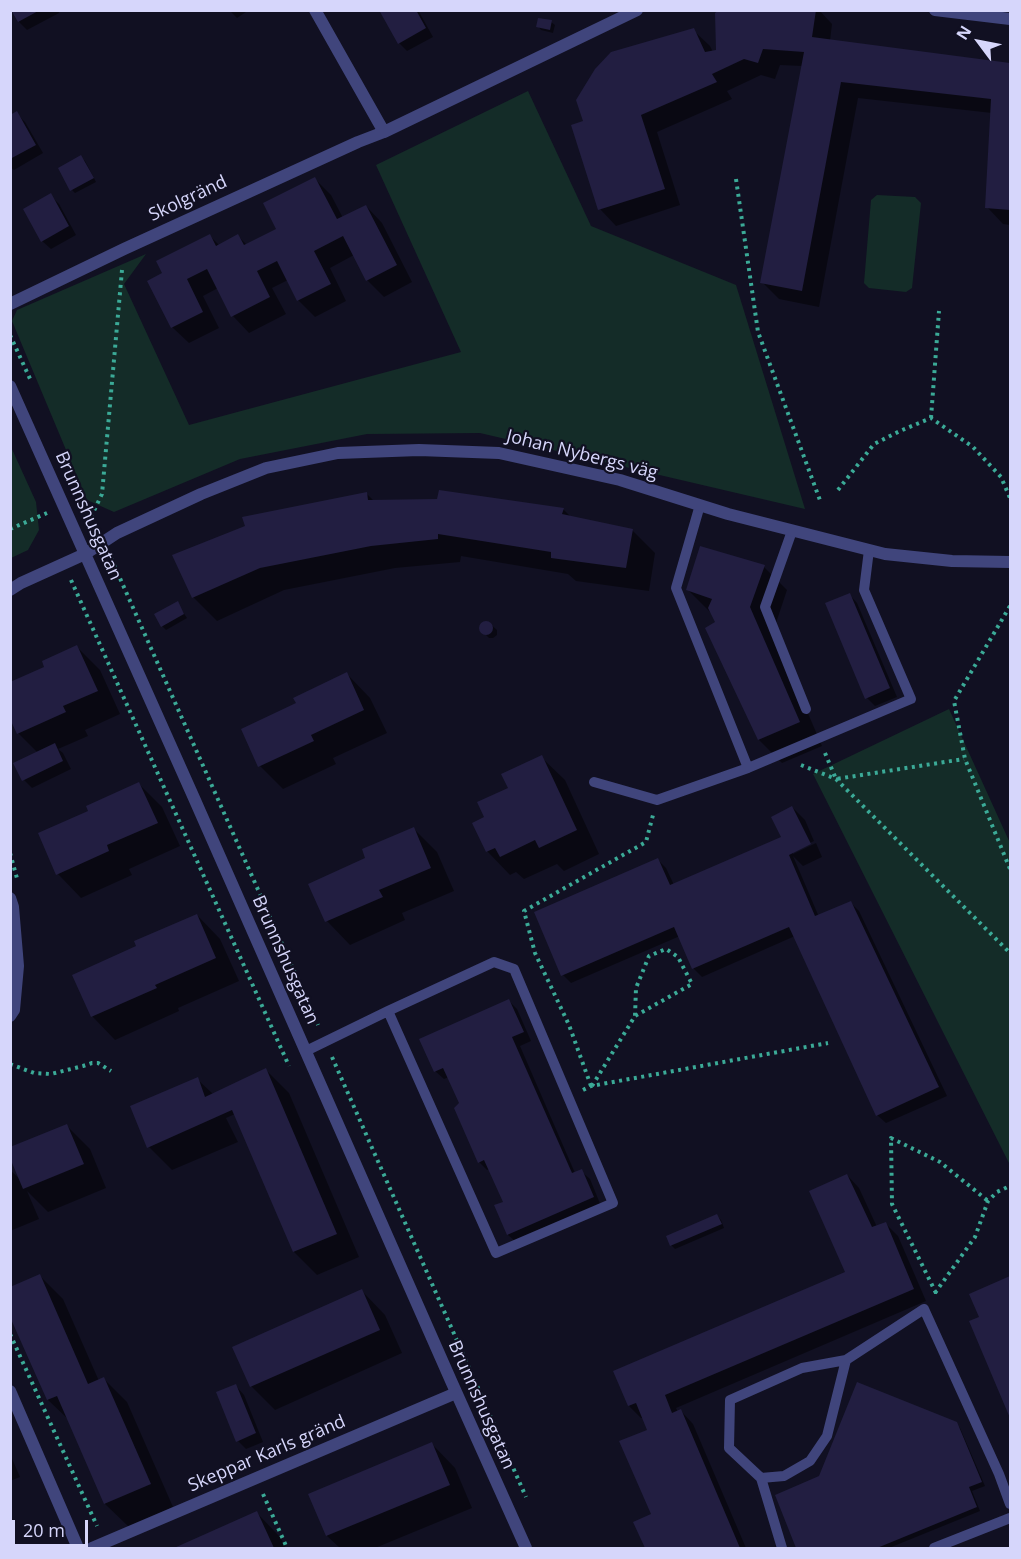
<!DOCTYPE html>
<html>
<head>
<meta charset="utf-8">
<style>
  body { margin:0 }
  #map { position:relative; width:1021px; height:1559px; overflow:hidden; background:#111022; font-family:"Open Sans",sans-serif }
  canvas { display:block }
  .frame { position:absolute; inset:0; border:12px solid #d6d6fb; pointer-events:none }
  .north { position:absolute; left:949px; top:12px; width:60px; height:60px; -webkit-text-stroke:4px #111022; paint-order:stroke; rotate:302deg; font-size:16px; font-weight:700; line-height:24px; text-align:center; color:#d6d6fb }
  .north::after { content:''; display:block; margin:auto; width:21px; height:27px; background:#d6d6fb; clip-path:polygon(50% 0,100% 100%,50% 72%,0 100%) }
  .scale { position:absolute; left:12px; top:1520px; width:76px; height:27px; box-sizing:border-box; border:3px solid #d6d6fb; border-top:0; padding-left:8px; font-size:18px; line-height:21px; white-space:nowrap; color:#d6d6fb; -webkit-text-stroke:4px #111022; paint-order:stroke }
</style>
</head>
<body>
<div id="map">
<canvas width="1021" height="1559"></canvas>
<div class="frame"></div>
<div class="north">N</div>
<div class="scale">20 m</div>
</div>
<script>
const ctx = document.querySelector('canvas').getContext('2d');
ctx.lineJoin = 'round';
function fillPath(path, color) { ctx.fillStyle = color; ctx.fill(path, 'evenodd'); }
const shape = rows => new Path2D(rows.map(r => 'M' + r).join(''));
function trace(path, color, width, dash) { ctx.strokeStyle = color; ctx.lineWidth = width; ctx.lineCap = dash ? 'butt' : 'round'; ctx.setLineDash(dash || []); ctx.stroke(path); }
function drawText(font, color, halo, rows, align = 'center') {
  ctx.font = font + ' "Open Sans",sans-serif'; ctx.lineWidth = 4.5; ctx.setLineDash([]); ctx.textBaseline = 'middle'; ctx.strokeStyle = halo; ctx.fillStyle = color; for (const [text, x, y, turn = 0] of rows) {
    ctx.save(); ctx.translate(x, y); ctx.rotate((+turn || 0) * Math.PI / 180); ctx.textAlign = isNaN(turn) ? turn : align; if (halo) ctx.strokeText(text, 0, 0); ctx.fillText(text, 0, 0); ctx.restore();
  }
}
fillPath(shape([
  [528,91,591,226,736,285,805,509,480,433,367,434,240,459,114,512,87,500,12,321,17,310,146,254,124,284,189,425,461,352,376,165],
  [877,195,915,197,921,203,912,288,906,292,869,288,864,283,871,200],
  [11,447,36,502,39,530,28,550,11,558],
  [949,709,1010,843,1010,1165,813,774]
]), '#142c28');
fillPath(shape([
  [13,10,58,10,59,13,27,30,19,22],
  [229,10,249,10,237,18],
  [380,10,418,10,433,37,407,51,399,43],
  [722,10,819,10,832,24,830,41,1010,65,1010,225,1003,224,987,207,992,113,858,98,819,307,779,299,762,282,802,66,780,65,775,79,761,75,727,91,732,99,657,132,680,205,616,226,600,209,585,122,693,30,710,46,713,52,718,51],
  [551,22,555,25,553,33,541,30,538,26],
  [16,113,25,122,43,153,14,170,10,167,10,117],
  [81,157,85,161,96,182,75,193,72,190],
  [315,179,331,195,343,218,366,206,382,223,412,282,384,297,367,280,354,255,330,268,346,301,315,317,298,300,288,280,272,288,286,314,249,333,233,316,218,288,203,296,219,328,189,343,172,327,164,274,210,236,220,246,238,236,247,245,278,230],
  [50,195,59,204,76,235,51,249,42,241],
  [367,494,374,501,563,509,571,517,632,530,655,553,649,591,576,581,568,574,461,556,460,562,395,568,284,590,217,621,193,597,174,555],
  [764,567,787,590,773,632,822,746,782,763,759,740,717,623,711,613,688,590],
  [849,594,857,603,897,697,875,706,867,698],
  [177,603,187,618,166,630,162,626],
  [484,622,488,622,497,630,497,635,493,638,489,638,481,630,480,626],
  [77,647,100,670,120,714,85,730,88,736,58,749,63,753,71,769,32,788,24,780,38,753,18,733,46,668],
  [347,674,370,698,387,733,333,758,336,764,283,789,260,766,298,704],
  [541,757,565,780,599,854,564,871,557,864,524,879,516,872,510,875,487,851,486,818,510,788],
  [139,784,162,807,180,846,129,869,132,875,81,898,58,874,90,812],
  [792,807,805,820,814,841,793,851,793,854,816,843,822,857,803,866,793,856,819,917,851,903,859,911,947,1096,886,1123,877,1115,795,936,702,977,694,969,680,936,571,983,563,975,658,860,666,868,674,885,783,838],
  [414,829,437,852,454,891,402,913,405,920,350,945,327,921,367,859],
  [197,915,220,939,239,981,178,1008,179,1011,115,1040,92,1016,138,947],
  [509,1001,517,1009,531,1041,520,1046,575,1173,581,1171,590,1179,601,1206,517,1243,508,1235,496,1206,505,1202,490,1169,487,1170,479,1162,460,1104,449,1077,444,1079,435,1071],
  [266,1070,289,1093,359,1257,317,1275,294,1252,235,1114,226,1118,238,1142,172,1170,149,1147,197,1079,213,1094],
  [66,1125,90,1149,106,1188,48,1212,27,1191,39,1219,10,1231,10,1170,21,1180],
  [847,1175,859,1188,877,1227,885,1223,898,1236,926,1301,676,1408,678,1412,681,1411,693,1424,746,1548,646,1548,635,1522,652,1515,649,1430,643,1418,641,1418,629,1406,847,1273],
  [717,1216,721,1220,724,1228,675,1249,671,1245],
  [40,1276,63,1299,99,1381,104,1379,127,1402,173,1507,129,1527,105,1504,69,1420,48,1400,10,1313],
  [1010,1277,1010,1414,971,1322,981,1317,971,1294],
  [362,1291,385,1315,402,1353,275,1410,251,1386],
  [236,1386,244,1395,263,1442,246,1449,238,1441],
  [956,1423,960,1428,985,1486,972,1491,980,1511,889,1548,798,1548,776,1496],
  [432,1444,455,1468,472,1508,375,1548,340,1548,327,1536,310,1495],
  [10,1454,20,1477,10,1481],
  [257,1513,280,1537,286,1548,178,1548]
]), '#0007');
fillPath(shape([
  [11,10,40,10,18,22],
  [379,10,416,10,426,28,398,44],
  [719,10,816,10,812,37,1010,63,1010,210,985,208,991,99,841,82,802,291,760,283,804,52,763,49,758,63,744,59,712,74,717,82,641,115,665,189,598,210,571,125,583,121,576,100,595,69,611,52,694,28,705,52,716,50,715,13],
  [538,18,552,20,550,30,536,27],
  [17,111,36,145,10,159,10,115],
  [81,155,94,178,70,191,58,168],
  [315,177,337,219,366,205,397,265,366,281,343,236,314,251,331,284,297,301,277,261,257,271,270,297,231,317,207,269,187,279,203,312,171,328,147,281,162,273,156,261,210,234,216,246,238,234,244,245,276,229,263,203],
  [51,193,69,226,41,242,23,209],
  [439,490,564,508,562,514,633,529,626,568,551,558,551,552,438,534,438,539,371,546,260,568,192,598,172,555,245,526,242,517,367,492,368,500,437,499],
  [700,546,765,565,750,607,800,722,758,740,705,628,715,622,708,608,712,599,686,590],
  [850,593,890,688,865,699,825,603],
  [178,601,184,614,161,627,154,614],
  '479 628a7 7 0 1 1 14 0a7 7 0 1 1-14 0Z',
  [77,645,98,691,63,706,66,712,17,734,10,719,10,682,44,667,42,661],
  [347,672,364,710,311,735,314,741,258,767,241,729,296,703,293,698],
  [55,743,63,761,22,781,13,763],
  [542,755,577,830,539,848,535,840,500,857,495,848,486,852,472,823,484,817,477,802,508,788,501,774],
  [139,782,158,823,107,845,109,851,56,875,38,833,88,811,86,806],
  [792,806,811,844,789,855,815,916,851,901,939,1087,876,1116,789,927,692,969,674,927,561,976,534,912,658,858,670,885,781,837,771,817],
  [414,827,431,868,379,890,383,897,325,922,308,884,365,858,362,849],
  [197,914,216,958,155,985,157,988,91,1017,72,975,136,946,134,941],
  [509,999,524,1032,512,1037,572,1173,582,1169,594,1197,507,1235,494,1205,503,1202,484,1160,478,1163,454,1108,459,1103,443,1068,434,1072,419,1039],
  [266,1068,337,1234,293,1252,232,1110,147,1148,130,1106,198,1077,205,1097],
  [67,1124,84,1164,23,1189,10,1158,10,1147],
  [847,1174,872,1227,886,1222,914,1289,665,1395,672,1413,681,1409,740,1548,645,1548,633,1522,651,1514,619,1441,647,1430,636,1403,628,1406,613,1371,845,1272,809,1191],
  [717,1214,722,1224,670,1246,666,1236],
  [40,1274,88,1384,104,1377,151,1484,104,1504,57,1396,47,1400,10,1317,10,1287],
  [1010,1276,1010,1418,969,1321,979,1317,969,1294],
  [362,1289,380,1330,250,1387,232,1347],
  [857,1382,957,1422,982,1482,969,1487,977,1507,877,1548,796,1548,775,1495,819,1476],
  [236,1384,256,1433,236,1442,216,1392],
  [432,1442,450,1485,326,1536,308,1494],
  [257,1511,274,1548,174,1548]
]), '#221e41');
trace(shape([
  [736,179,758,332,821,503],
  [10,335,31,381],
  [931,418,939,311],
  [838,490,874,444,900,431,931,418,973,447,1001,477,1010,498],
  [91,517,102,494,122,270],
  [10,529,47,513],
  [111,558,318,1025],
  [71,580,289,1066],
  [1010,606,954,701,965,759,1010,869],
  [825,753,836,779,964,759],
  [801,765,836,779,1010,953],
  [10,853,18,882],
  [332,1057,526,1497],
  [10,1064,34,1073,51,1074,83,1066,92,1063,98,1063,111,1071],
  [591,1086,569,1025,535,953,524,911,646,842,653,815],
  [592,1086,635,1016,692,984,678,957,666,949,649,956,636,988,635,1016],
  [583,1090,591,1086,828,1043],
  [935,1293,975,1237,988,1201,997,1192,1010,1186],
  [936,1293,892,1204,891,1138,940,1162,988,1201],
  [10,1334,97,1526],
  [263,1494,287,1548]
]), '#3baa97', 4, [3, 4.5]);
trace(shape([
  [792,531,765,607,806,709],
  [748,768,911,699,864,590,869,550],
  [594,782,657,800,748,768,676,588,700,505],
  [306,1051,388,1011,494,962,514,969,613,1203,496,1253,388,1011],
  [846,1360,827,1436,810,1461,784,1476,761,1478,729,1448,730,1400,802,1368,846,1360,924,1309,999,1474,1010,1504],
  [761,1478,782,1548],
  [934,1548,1010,1518]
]), '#40457c', 10);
trace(shape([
  [315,10,384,132,637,10],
  [935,10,1010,19],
  [10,304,124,249,358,142,384,132],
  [10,386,194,798,452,1383,526,1548],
  [10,590,21,583,85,554,117,533,201,494,266,468,338,453,419,450,499,453,620,480,728,514,885,554,952,561,1010,562],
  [10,898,13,907,18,966,14,1010,10,1016],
  [10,1391,78,1548],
  [92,1548,456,1393]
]), '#40457c', 12);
drawText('18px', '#d6d6fb', '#111022', [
  ["Skolgränd",188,199,-25],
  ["Johan Nybergs väg",582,455,14],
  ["Brunnshusgatan",88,516,66],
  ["Brunnshusgatan",285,960,66],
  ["Brunnshusgatan",481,1405,66],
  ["Skeppar Karls gränd",267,1454,-23]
]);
</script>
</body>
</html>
